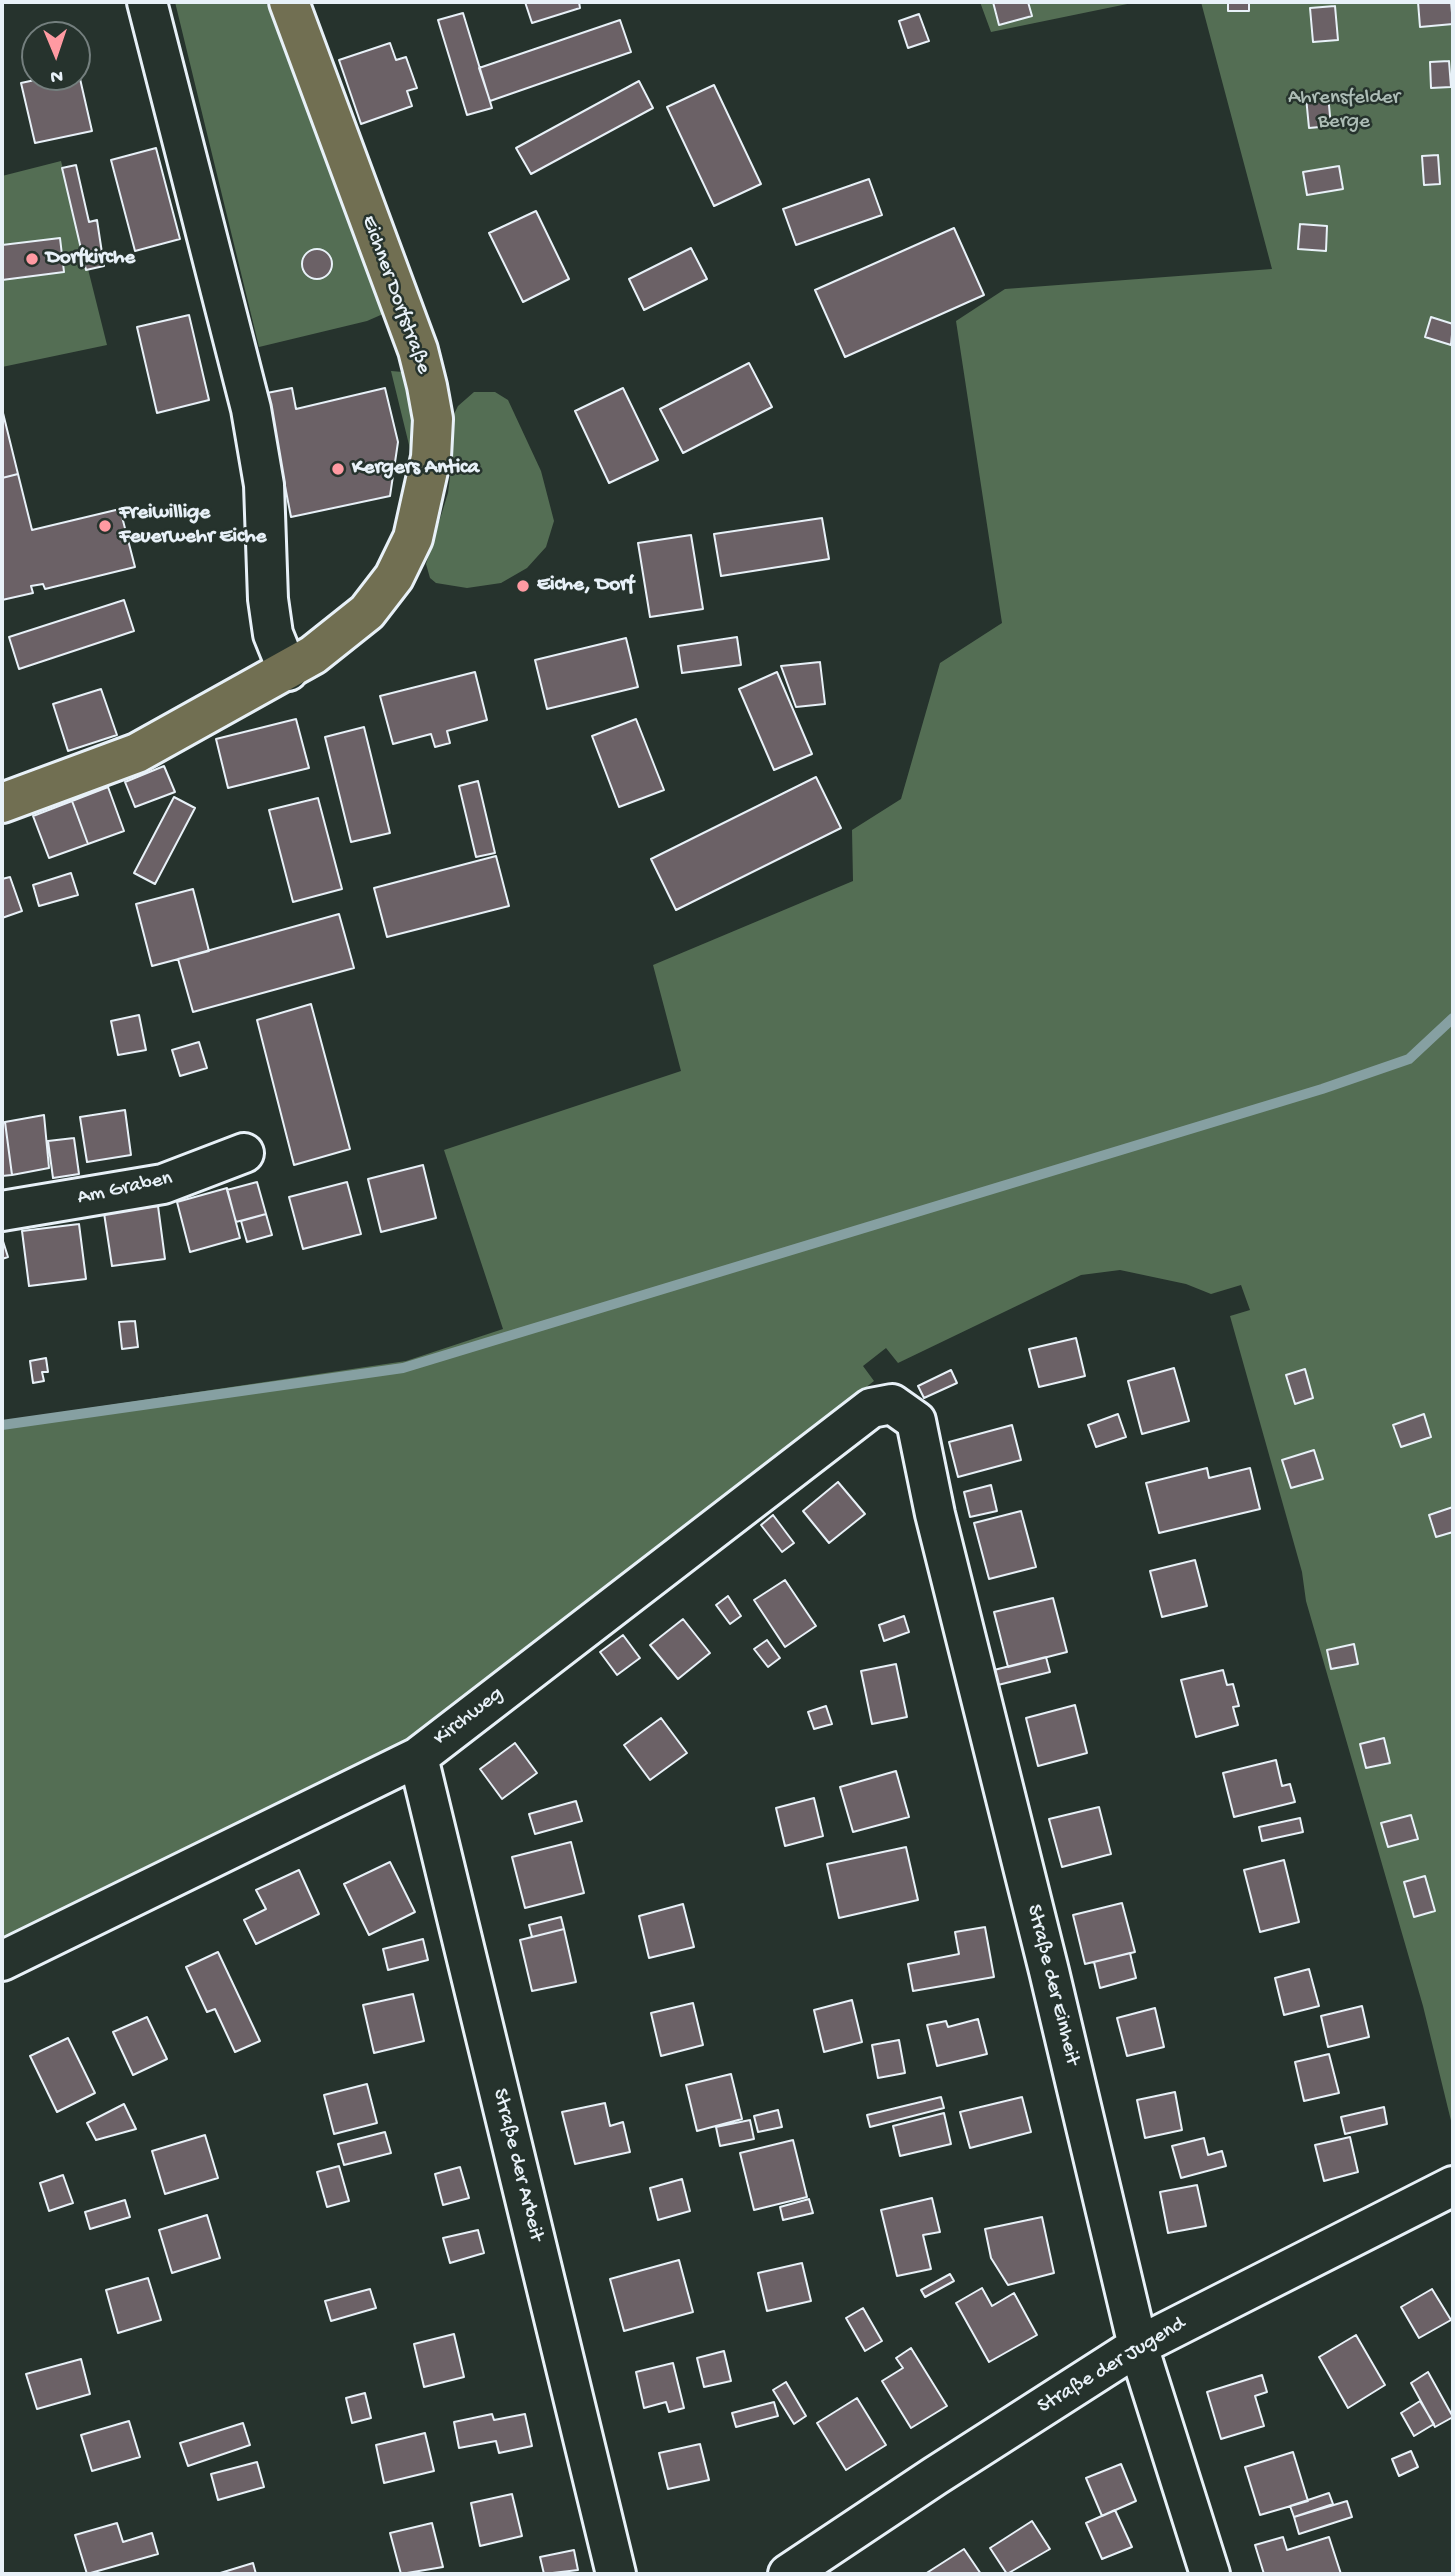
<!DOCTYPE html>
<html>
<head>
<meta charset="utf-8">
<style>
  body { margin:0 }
  #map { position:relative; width:1455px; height:2576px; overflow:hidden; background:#26332d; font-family:"Gochi Hand",sans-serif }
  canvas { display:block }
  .frame { position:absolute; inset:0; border:4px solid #e8f1f8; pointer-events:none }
  .north { position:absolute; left:21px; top:21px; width:70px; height:70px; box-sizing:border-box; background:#26332d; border:2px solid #747f7e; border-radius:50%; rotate:178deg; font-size:19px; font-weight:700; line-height:28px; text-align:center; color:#e8f1f8 }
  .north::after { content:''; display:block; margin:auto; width:24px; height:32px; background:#ff9aa2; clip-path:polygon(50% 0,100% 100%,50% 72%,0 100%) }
</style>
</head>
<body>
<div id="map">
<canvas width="1455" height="2576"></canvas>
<div class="frame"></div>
<div class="north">N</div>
</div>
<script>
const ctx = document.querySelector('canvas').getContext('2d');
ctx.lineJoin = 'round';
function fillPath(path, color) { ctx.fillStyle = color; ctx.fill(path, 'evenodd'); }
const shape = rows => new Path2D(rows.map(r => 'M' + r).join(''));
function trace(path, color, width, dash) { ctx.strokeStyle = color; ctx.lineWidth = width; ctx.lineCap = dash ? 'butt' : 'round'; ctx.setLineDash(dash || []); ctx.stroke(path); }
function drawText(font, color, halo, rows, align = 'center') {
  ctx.font = font + ' "Gochi Hand",sans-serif'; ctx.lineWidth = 5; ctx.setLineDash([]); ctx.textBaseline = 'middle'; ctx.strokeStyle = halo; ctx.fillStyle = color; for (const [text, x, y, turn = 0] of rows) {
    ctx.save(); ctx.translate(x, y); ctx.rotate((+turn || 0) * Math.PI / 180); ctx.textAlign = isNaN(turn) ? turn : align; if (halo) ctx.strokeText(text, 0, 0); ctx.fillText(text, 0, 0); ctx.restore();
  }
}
fillPath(shape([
  [175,2,266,2,383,314,367,321,259,347],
  [980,2,1137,2,991,32],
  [1201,2,1453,2,1453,2129,1423,2006,1306,1601,1302,1572,1230,1316,1250,1310,1241,1285,1211,1294,1186,1284,1120,1270,1081,1275,898,1363,886,1348,863,1366,874,1381,420,1738,2,1942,2,1421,406,1361,503,1329,444,1150,681,1071,653,965,853,881,852,830,901,799,940,663,1002,623,956,321,1005,289,1272,269],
  [61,161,107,345,2,367,2,176],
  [391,371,403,372,412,420,411,453],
  [474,392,495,392,508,400,541,471,554,521,546,547,527,568,501,583,467,588,436,583,430,578,426,564,448,493,453,453,452,418,458,406]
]), '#546e54');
trace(shape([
  [2,1425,403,1368,1322,1089,1409,1059,1453,1018]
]), '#86a0a2', 10);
const building = shape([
  [525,2,579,2,580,8,532,23,525,2],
  [993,2,1028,2,1032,16,999,25,993,2],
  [1228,2,1249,2,1249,11,1228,11,1228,2],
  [1418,2,1451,2,1453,24,1420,27,1418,2],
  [1335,6,1338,40,1313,42,1310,8,1335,6],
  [463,13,492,108,467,115,438,20,463,13],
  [919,14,929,41,908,48,899,21,919,14],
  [620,20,631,52,490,101,479,68,620,20],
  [390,43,396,60,406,57,417,88,407,91,412,106,361,124,339,60,390,43],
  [1449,61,1451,87,1431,88,1430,62,1449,61],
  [78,70,92,131,35,143,21,83,49,77,77,77,78,70],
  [639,81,653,108,531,174,516,148,639,81],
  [714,85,761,184,714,206,667,107,714,85],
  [1328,95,1331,126,1309,128,1306,97,1328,95],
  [156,148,180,239,135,251,111,160,156,148],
  [1438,155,1440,184,1424,185,1422,156,1438,155],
  [76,165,89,222,97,220,104,266,86,270,62,168,76,165],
  [1339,166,1343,189,1307,195,1303,172,1339,166],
  [869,179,882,215,796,245,783,209,869,179],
  [536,211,569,279,523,302,489,233,536,211],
  [1300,224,1327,226,1326,251,1298,249,1300,224],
  [954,228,984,295,845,357,815,290,954,228],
  [60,238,64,272,2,280,2,245,60,238],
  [691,248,707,279,644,310,629,279,691,248],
  '302 264a15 15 0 1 1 30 0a15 15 0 1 1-30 0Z',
  [189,315,209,400,157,413,137,327,189,315],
  [1431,317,1453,324,1451,345,1425,337,1431,317],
  [749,363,772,407,683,453,660,409,749,363],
  [292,388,296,409,385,388,398,442,390,496,291,517,267,393,292,388],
  [623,388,658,460,609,483,575,411,623,388],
  [2,409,18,474,2,478,2,409],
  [18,474,32,530,120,509,135,567,45,589,43,584,31,586,33,593,2,600,2,478,18,474],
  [822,518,829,559,721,576,714,534,822,518],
  [691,535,703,609,650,617,638,543,691,535],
  [124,600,134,631,19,669,9,637,124,600],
  [737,637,741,665,682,673,678,646,737,637],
  [626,638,638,687,547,709,535,660,626,638],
  [820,662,825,704,796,707,781,666,820,662],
  [475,672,487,720,447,731,450,743,435,747,431,734,393,744,380,696,475,672],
  [777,672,812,754,774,770,739,689,777,672],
  [101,689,117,735,68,751,53,704,101,689],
  [296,719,309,768,228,788,216,739,296,719],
  [636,719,664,790,619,807,592,736,636,719],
  [364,727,390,833,351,842,325,737,364,727],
  [164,766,175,792,135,807,125,782,164,766],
  [816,777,841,828,676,910,651,859,816,777],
  [478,781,495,853,476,857,459,786,478,781],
  [108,787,124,831,88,844,72,801,108,787],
  [174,797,195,808,155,884,134,873,174,797],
  [318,798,342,889,293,902,269,810,318,798],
  [72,801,88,844,49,858,33,816,72,801],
  [496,856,509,906,387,937,374,888,496,856],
  [71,873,78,895,39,906,33,885,71,873],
  [10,877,22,911,2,918,2,879,10,877],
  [193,889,209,951,152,966,136,904,193,889],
  [339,914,354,968,193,1012,178,959,339,914],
  [311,1004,350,1149,294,1165,257,1020,311,1004],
  [139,1015,146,1050,118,1055,111,1021,139,1015],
  [199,1042,207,1068,180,1076,172,1050,199,1042],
  [125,1110,131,1155,87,1162,80,1117,125,1110],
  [44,1115,49,1168,12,1175,5,1122,44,1115],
  [5,1122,12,1175,2,1176,2,1123,5,1122],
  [74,1138,79,1174,53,1178,48,1141,74,1138],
  [423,1165,436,1218,381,1232,368,1179,423,1165],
  [257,1182,266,1214,236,1222,227,1190,257,1182],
  [347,1182,361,1234,303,1249,289,1197,347,1182],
  [227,1188,240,1238,190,1252,177,1202,227,1188],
  [158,1206,165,1259,112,1266,104,1213,158,1206],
  [266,1214,272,1235,247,1242,241,1221,266,1214],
  [79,1224,86,1279,29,1286,22,1231,79,1224],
  [2,1238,8,1257,2,1259,2,1238],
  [135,1321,138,1347,122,1349,119,1322,135,1321],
  [1076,1338,1085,1376,1039,1387,1029,1349,1076,1338],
  [46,1358,48,1372,42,1372,44,1381,33,1383,30,1361,46,1358],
  [1174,1368,1189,1421,1142,1434,1128,1381,1174,1368],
  [1305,1369,1313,1398,1295,1404,1286,1375,1305,1369],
  [951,1370,957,1383,924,1398,918,1386,951,1370],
  [1118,1414,1126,1437,1096,1447,1088,1425,1118,1414],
  [1424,1414,1431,1437,1401,1447,1393,1425,1424,1414],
  [1012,1425,1021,1460,958,1477,949,1442,1012,1425],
  [1314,1450,1323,1479,1291,1488,1282,1460,1314,1450],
  [1207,1468,1209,1478,1250,1468,1260,1509,1159,1533,1146,1483,1207,1468],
  [838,1482,865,1514,829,1543,803,1511,838,1482],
  [991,1485,997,1511,970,1517,964,1492,991,1485],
  [1453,1507,1453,1532,1436,1537,1429,1515,1453,1507],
  [1021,1511,1036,1567,989,1579,974,1523,1021,1511],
  [773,1515,794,1543,782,1552,761,1525,773,1515],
  [1195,1560,1207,1606,1162,1617,1150,1571,1195,1560],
  [785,1580,816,1626,785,1647,754,1600,785,1580],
  [728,1596,741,1616,730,1624,716,1605,728,1596],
  [1053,1598,1067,1652,1008,1667,994,1612,1053,1598],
  [904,1616,909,1632,884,1641,879,1625,904,1616],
  [683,1619,710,1653,678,1679,650,1645,683,1619],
  [623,1635,640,1658,617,1675,600,1652,623,1635],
  [767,1640,780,1658,768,1667,754,1649,767,1640],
  [1354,1644,1358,1664,1331,1669,1327,1650,1354,1644],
  [1046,1657,1050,1672,994,1686,990,1671,1046,1657],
  [896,1664,907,1717,872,1724,861,1671,896,1664],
  [1223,1670,1227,1685,1233,1684,1239,1706,1233,1707,1238,1725,1196,1737,1181,1680,1223,1670],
  [1075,1705,1087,1753,1038,1766,1026,1718,1075,1705],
  [826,1706,832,1724,814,1729,808,1712,826,1706],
  [661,1718,687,1753,650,1780,624,1745,661,1718],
  [1384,1738,1390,1763,1366,1768,1360,1744,1384,1738],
  [515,1743,537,1773,502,1799,480,1769,515,1743],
  [1276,1760,1282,1786,1290,1784,1295,1802,1234,1817,1223,1773,1276,1760],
  [896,1771,909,1817,853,1832,840,1787,896,1771],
  [814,1798,823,1836,785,1846,776,1808,814,1798],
  [576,1801,582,1821,535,1834,529,1814,576,1801],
  [1099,1807,1111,1854,1062,1867,1049,1819,1099,1807],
  [1411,1815,1418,1839,1388,1847,1381,1823,1411,1815],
  [1300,1818,1303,1832,1262,1841,1259,1827,1300,1818],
  [571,1842,584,1893,525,1908,512,1857,571,1842],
  [906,1847,918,1900,839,1918,827,1864,906,1847],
  [1284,1860,1299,1922,1260,1932,1244,1870,1284,1860],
  [390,1862,415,1912,369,1935,344,1884,390,1862],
  [299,1870,319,1914,256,1944,244,1920,266,1909,256,1890,299,1870],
  [1425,1876,1435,1911,1414,1917,1404,1882,1425,1876],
  [1122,1903,1135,1952,1085,1964,1073,1915,1122,1903],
  [683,1904,694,1947,649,1958,639,1916,683,1904],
  [561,1917,564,1929,532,1937,529,1925,561,1917],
  [985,1927,994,1977,913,1991,908,1964,959,1954,955,1932,985,1927],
  [564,1929,576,1982,532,1991,520,1940,564,1929],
  [423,1939,428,1960,388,1970,383,1949,423,1939],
  [218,1952,260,2041,235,2052,215,2009,207,2012,186,1967,218,1952],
  [1130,1953,1136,1978,1100,1988,1094,1962,1130,1953],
  [1309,1969,1319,2006,1284,2015,1275,1978,1309,1969],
  [413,1994,424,2041,374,2053,363,2005,413,1994],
  [852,2000,862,2042,824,2052,814,2010,852,2000],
  [693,2003,703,2045,661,2056,651,2013,693,2003],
  [1362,2006,1369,2037,1328,2047,1321,2016,1362,2006],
  [1155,2008,1164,2047,1127,2056,1117,2018,1155,2008],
  [147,2017,167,2059,133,2075,113,2032,147,2017],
  [978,2019,987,2054,937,2066,927,2025,946,2021,948,2027,978,2019],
  [68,2038,95,2093,57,2112,30,2056,68,2038],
  [899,2040,905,2073,878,2078,872,2045,899,2040],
  [1329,2054,1339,2093,1304,2101,1295,2062,1329,2054],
  [731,2074,742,2119,697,2131,686,2085,731,2074],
  [367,2084,377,2123,334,2134,324,2095,367,2084],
  [1175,2092,1182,2130,1145,2138,1137,2100,1175,2092],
  [941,2097,944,2108,870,2127,867,2115,941,2097],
  [1022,2097,1031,2132,970,2148,960,2112,1022,2097],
  [605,2103,610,2126,623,2122,630,2152,575,2164,562,2112,605,2103],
  [124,2104,136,2129,96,2140,87,2123,124,2104],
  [1384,2107,1387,2124,1345,2134,1341,2117,1384,2107],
  [778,2110,782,2127,758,2132,754,2116,778,2110],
  [944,2113,951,2144,900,2156,893,2126,944,2113],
  [750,2120,754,2139,720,2146,716,2127,750,2120],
  [385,2132,391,2153,344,2165,338,2144,385,2132],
  [205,2135,218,2178,165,2194,152,2151,205,2135],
  [1350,2137,1358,2172,1324,2181,1315,2145,1350,2137],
  [1204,2138,1208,2155,1222,2151,1226,2166,1181,2178,1172,2146,1204,2138],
  [793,2140,807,2197,754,2210,740,2153,793,2140],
  [339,2166,349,2201,327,2207,317,2172,339,2166],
  [460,2167,469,2198,443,2205,435,2174,460,2167],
  [63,2175,73,2203,49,2211,40,2183,63,2175],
  [682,2179,690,2211,658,2220,650,2188,682,2179],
  [1197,2185,1206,2226,1168,2233,1160,2192,1197,2185],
  [932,2198,940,2232,923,2235,931,2269,897,2276,881,2210,932,2198],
  [809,2199,813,2213,783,2220,780,2207,809,2199],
  [125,2200,130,2217,90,2229,85,2212,125,2200],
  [207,2215,220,2258,172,2273,159,2230,207,2215],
  [1042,2217,1054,2273,1008,2285,991,2258,985,2229,1042,2217],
  [478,2230,484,2253,450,2263,443,2238,478,2230],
  [679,2260,693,2312,624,2331,610,2279,679,2260],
  [802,2263,811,2301,767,2311,758,2273,802,2263],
  [950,2274,954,2281,925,2297,921,2290,950,2274],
  [148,2278,161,2320,118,2333,106,2290,148,2278],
  [982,2288,992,2306,1014,2293,1037,2335,989,2362,956,2303,982,2288],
  [370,2289,376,2308,331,2321,325,2301,370,2289],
  [1432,2289,1451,2320,1419,2338,1401,2307,1432,2289],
  [863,2308,882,2341,865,2351,846,2318,863,2308],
  [454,2334,464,2377,424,2387,414,2344,454,2334],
  [1356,2335,1385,2385,1348,2408,1319,2357,1356,2335],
  [911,2348,947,2406,911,2428,882,2381,903,2368,896,2358,911,2348],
  [724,2351,731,2381,704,2387,697,2358,724,2351],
  [81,2359,90,2394,37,2409,26,2374,81,2359],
  [673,2363,684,2408,669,2412,666,2402,644,2408,636,2372,673,2363],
  [1428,2372,1453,2417,1435,2427,1411,2383,1428,2372],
  [1262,2375,1267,2392,1255,2396,1264,2426,1221,2439,1207,2392,1262,2375],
  [786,2382,806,2416,794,2424,773,2390,786,2382],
  [365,2393,371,2418,352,2423,346,2398,365,2393],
  [857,2398,886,2445,846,2470,817,2423,857,2398],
  [1420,2401,1434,2424,1414,2436,1401,2413,1420,2401],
  [774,2402,778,2416,736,2427,732,2413,774,2402],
  [492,2414,494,2420,525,2414,532,2446,499,2453,496,2441,459,2448,454,2422,492,2414],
  [129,2421,140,2457,92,2471,81,2435,129,2421],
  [243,2423,250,2445,188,2466,180,2443,243,2423],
  [425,2433,434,2471,384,2483,376,2445,425,2433],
  [700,2444,709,2480,668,2489,659,2453,700,2444],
  [1411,2451,1418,2467,1399,2476,1392,2459,1411,2451],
  [1293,2452,1308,2501,1260,2515,1245,2467,1293,2452],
  [257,2462,264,2487,218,2500,211,2474,257,2462],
  [1121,2464,1136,2501,1102,2516,1086,2478,1121,2464],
  [1329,2493,1333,2504,1294,2517,1290,2506,1329,2493],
  [512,2494,522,2536,480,2546,471,2503,512,2494],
  [1347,2501,1352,2517,1299,2534,1294,2517,1347,2501],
  [1115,2510,1132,2547,1102,2559,1086,2523,1115,2510],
  [1032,2521,1050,2549,1007,2574,990,2548,1032,2521],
  [117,2523,123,2542,152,2533,158,2554,87,2574,75,2535,117,2523],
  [432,2523,443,2567,401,2574,390,2533,432,2523],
  [1283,2537,1287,2550,1329,2537,1341,2574,1264,2574,1255,2545,1283,2537],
  [964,2549,981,2574,925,2574,964,2549],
  [574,2550,578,2570,544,2574,540,2557,574,2550],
  [253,2563,256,2574,217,2574,253,2563]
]);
fillPath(building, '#6b6166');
trace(building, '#e8f1f8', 2);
const minor = shape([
  [147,2,251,409,264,485,268,599,273,634,288,671],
  [2,1211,163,1184,244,1153],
  [418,1757,616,2574],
  [2,1961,418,1757,871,1408,892,1404,916,1421,935,1514,1049,1971,1138,2346,1210,2574],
  [788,2574,935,2476,1138,2346,1453,2186]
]);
const major = shape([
  [2,803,137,753,313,655,367,612,394,577,413,538,431,457,433,419,427,386,418,350,289,2]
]);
trace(minor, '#e8f1f8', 44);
trace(major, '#e8f1f8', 44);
trace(minor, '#26332d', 38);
trace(major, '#716f52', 38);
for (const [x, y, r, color] of [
  [32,259,7,"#ff9aa2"],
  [338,469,7,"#ff9aa2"],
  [105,526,7,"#ff9aa2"],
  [523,586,7,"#ff9aa2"]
]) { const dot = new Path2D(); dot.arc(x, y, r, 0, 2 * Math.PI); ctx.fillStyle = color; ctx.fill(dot); trace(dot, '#26332d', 2.5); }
drawText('21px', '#adbdb6', '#26332d', [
  ["Ahrensfelder",1344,99],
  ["Berge",1344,123]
]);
drawText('bold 21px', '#e8f1f8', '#26332d', [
  ["Dorfkirche",46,259],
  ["Kergers Antica",352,469],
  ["Freiwillige",119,514],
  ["Feuerwehr Eiche",119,538],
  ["Eiche, Dorf",537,586]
], 'left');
drawText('21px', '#e8f1f8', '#26332d', [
  ["Eichner Dorfstraße",395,295,70],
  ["Am Graben",125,1189,-12],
  ["Kirchweg",469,1717,-38],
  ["Straße der Einheit",1052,1985,76],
  ["Straße der Arbeit",517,2165,76],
  ["Straße der Jugend",1112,2366,-31]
]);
</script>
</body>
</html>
